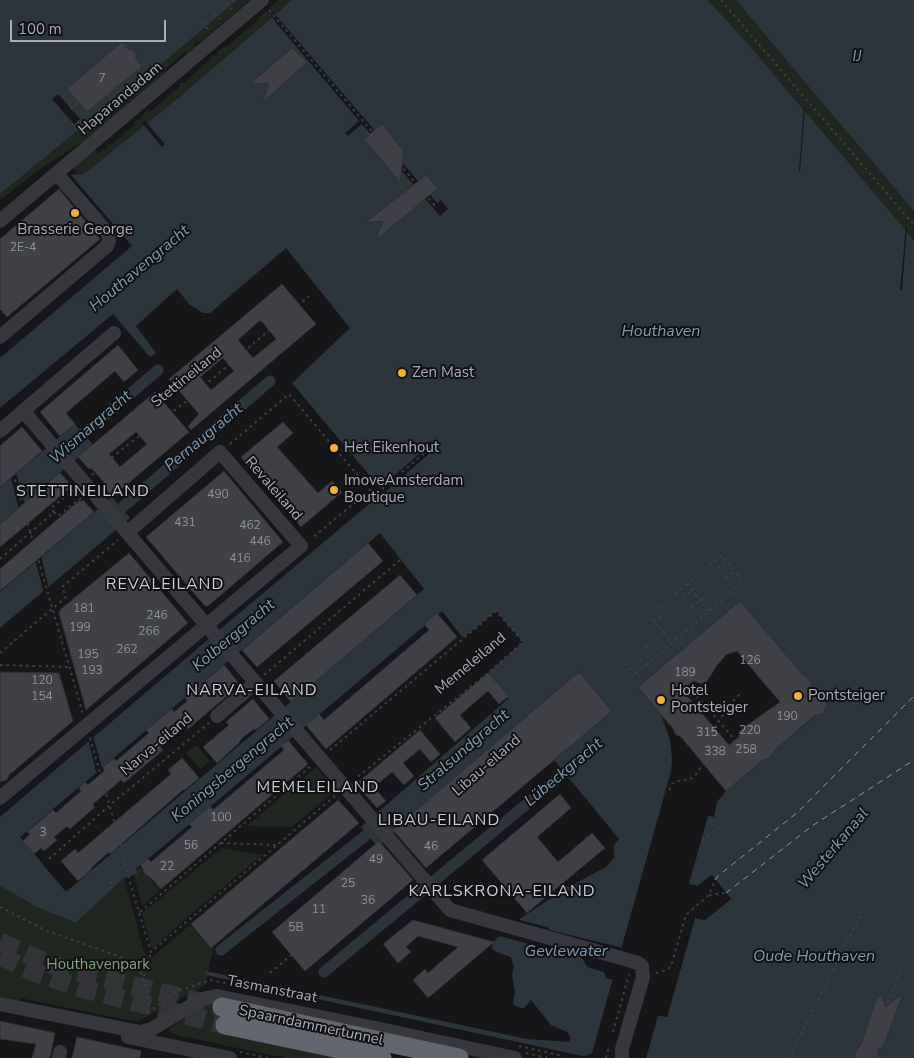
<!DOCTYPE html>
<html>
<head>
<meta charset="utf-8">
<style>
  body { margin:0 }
  #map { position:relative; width:914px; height:1058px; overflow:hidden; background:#161618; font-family:"Nunito Sans",sans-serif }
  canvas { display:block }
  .scale { position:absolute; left:10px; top:20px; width:156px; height:22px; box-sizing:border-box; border:2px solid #a8adb8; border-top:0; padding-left:6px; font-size:15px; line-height:18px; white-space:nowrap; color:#a8adb8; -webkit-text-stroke:4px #111113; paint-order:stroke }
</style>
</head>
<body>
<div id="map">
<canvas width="914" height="1058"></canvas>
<div class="scale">100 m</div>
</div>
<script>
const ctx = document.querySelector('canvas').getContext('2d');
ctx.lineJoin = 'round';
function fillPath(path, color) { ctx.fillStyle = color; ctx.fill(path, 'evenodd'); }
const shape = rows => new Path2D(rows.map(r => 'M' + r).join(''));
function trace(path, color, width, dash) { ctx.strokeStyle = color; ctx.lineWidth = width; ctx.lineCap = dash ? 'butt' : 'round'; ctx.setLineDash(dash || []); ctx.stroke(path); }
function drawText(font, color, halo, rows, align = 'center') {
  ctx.font = font + ' "Nunito Sans",sans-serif'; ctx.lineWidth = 4; ctx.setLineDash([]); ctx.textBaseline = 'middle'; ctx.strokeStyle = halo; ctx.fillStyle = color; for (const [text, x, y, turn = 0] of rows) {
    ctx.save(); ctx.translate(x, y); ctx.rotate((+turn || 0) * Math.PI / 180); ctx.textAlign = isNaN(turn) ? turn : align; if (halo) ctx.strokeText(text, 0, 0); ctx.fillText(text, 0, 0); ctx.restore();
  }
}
fillPath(shape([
  [237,0,250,0,199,43,197,41,194,44,196,46,187,54,185,52,163,71,164,73,85,140,43,167,0,200,0,194,76,132,117,102],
  [279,0,292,0,182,95,89,170,84,173,78,174,71,165,95,149,98,153,103,149,105,150,107,148,106,146,109,143,111,145,134,125,133,123,138,119,140,120,142,118,141,116,148,110,150,112,173,92,172,90,173,89,175,91,180,86,179,84,182,82,184,83,214,55,216,56,218,54,217,52,224,47,225,48,258,20,257,19,266,11,268,12,271,9,270,7],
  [708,0,736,0,914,211,914,240,748,44],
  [196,745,210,761,200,769,186,753],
  [316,767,336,790,292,827,247,826],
  [222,848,262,855,190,915,152,949,142,913],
  [140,867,160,890,142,906,134,876,138,874,137,869],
  [124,878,144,952,149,960,190,925,213,950,205,985,160,1010,138,1021,127,1020,20,998,18,1005,0,1001,0,886,37,907,74,923],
  [215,1001,216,1016,221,1028,350,1058,285,1058,180,1036,170,1032,169,1029,208,1002]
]), '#1e261f');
fillPath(shape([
  [0,0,237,0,117,102,76,132,0,194],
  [292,0,708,0,748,44,914,240,914,1058,646,1058,658,1015,667,1017,695,918,705,920,731,899,712,875,697,886,689,884,708,816,714,817,717,802,726,791,828,705,740,601,638,687,661,714,664,723,670,740,672,760,671,771,592,1053,588,1055,583,1056,206,975,206,971,527,1039,569,1042,571,1038,567,1032,551,1025,531,1000,524,1008,521,1008,515,1006,513,1003,515,992,512,975,514,967,511,957,496,952,492,948,493,942,521,918,565,889,600,870,605,868,614,858,614,845,619,839,554,760,612,711,578,673,378,847,361,827,509,698,488,673,523,642,496,611,463,638,442,611,141,865,136,868,138,874,124,878,75,923,37,907,0,886,0,817,205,642,437,447,431,441,424,447,425,449,380,488,292,383,350,328,286,248,210,313,203,313,189,304,177,289,136,326,156,353,150,357,113,314,0,408,0,358,132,246,71,175,82,174,89,170,182,95],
  [380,533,424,589,66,892,20,837],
  [736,0,914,0,914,211,782,55],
  [75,424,93,445,0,524,0,487],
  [112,497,130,518,0,628,0,592]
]), '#2c353c');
fillPath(shape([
  [273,12,437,203,441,200,448,209,440,216,362,124,348,136,345,133,359,121,278,25,271,15],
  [58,94,80,119,74,124,52,99],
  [804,106,805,108,800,171,799,171],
  [145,121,165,144,162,147,142,123],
  [906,226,907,228,902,290,900,290],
  [431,441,437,447,384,493,383,491,433,447,431,444,427,447,427,451,381,490,380,488,425,449,424,447],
  [16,472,25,506,19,510,10,475],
  [41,556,49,589,44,594,35,559],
  [93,736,102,768,96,772,88,739],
  [712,875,731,899,705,920,695,918,667,1017,658,1015,646,1058,643,1058,655,1014,658,1012,665,1014,693,916,695,915,704,917,728,899,711,879,698,889,688,887,689,884,697,886],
  [516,919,547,927,550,930,623,948,614,980,606,978,604,972,587,967,582,958,499,936,499,934]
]), '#161618');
trace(shape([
  [72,444,158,370],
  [110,518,270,381],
  [221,950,379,825],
  [324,972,575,764]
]), '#2c353c', 11);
trace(shape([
  [715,880,718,876,798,812,914,696],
  [726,893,812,826,914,760]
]), '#7f9bb3', 1, [6, 5]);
const building = shape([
  [122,42,129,50,131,48,137,56,135,57,142,66,87,112,67,89,122,42],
  [292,48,307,62,263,102,269,83,250,84,292,48],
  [382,124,404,151,400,182,364,139,382,124],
  [426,175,438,188,376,240,383,221,366,222,426,175],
  [59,189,100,239,7,317,0,309,0,239,59,189],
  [282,284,316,324,191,430,188,426,199,414,169,379,282,284],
  [259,321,261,321,264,324,276,339,253,358,238,340,259,321],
  [223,358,234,371,211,390,200,377,223,358],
  [118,345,138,370,124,382,115,371,66,413,75,424,60,436,40,412,118,345],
  [155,392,189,432,112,497,102,484,104,482,91,468,89,469,78,457,155,392],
  [136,432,147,444,120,467,109,454,136,432],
  [283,422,293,433,277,447,318,493,332,481,342,492,301,527,241,457,283,422],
  [22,427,42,451,0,487,0,446,22,427],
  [224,471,283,542,208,606,205,606,146,537,224,471],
  [60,473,71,485,69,486,70,488,0,547,0,524,60,473],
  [80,500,81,502,83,500,94,512,0,591,0,569,80,500],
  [368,543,383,561,257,667,242,650,368,543],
  [129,553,188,623,86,710,59,613,61,609,129,553],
  [400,575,417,595,291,702,274,681,400,575],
  [740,601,804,676,809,679,811,685,821,695,828,705,825,708,823,714,815,715,775,750,768,759,763,760,726,791,681,737,675,734,674,730,638,687,740,601],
  [737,651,780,702,742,729,739,732,739,737,729,745,682,690,693,681,702,684,706,683,717,665,727,654,737,651],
  [437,613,457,637,326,749,306,725,319,714,324,720,429,630,424,624,437,613],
  [224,665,238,682,232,687,234,690,188,729,186,726,160,747,163,750,124,783,121,780,93,804,95,807,70,829,67,826,54,837,57,840,44,851,41,848,34,854,23,841,30,834,27,832,53,810,56,813,81,791,79,788,85,782,88,785,104,771,103,767,114,758,116,761,149,733,146,730,172,709,174,712,187,701,185,698,224,665],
  [0,672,59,673,73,721,9,775,7,780,0,782,0,672],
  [579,672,612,711,426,868,393,830,579,672],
  [488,673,509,696,499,704,488,691,460,715,471,728,455,742,435,718,488,673],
  [253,699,269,719,256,730,254,729,242,738,239,743,217,763,203,747,229,725,226,722,253,699],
  [420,730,440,754,431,762,420,749,403,763,414,776,404,785,392,772,374,787,386,801,377,808,356,784,420,730],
  [288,740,308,764,161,889,151,878,145,874,141,865,148,859,151,862,192,827,189,824,210,806,213,810,284,750,281,746,288,740],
  [182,758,199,778,185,790,184,789,118,847,110,854,109,852,91,868,92,869,78,881,61,861,75,849,78,853,118,819,171,774,168,770,182,758],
  [560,794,571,808,537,837,558,862,592,833,605,848,527,913,482,860,560,794],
  [338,800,359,823,211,948,191,924,338,800],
  [379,841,413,880,305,971,272,932,379,841],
  [413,920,494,942,428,998,413,980,425,969,428,973,458,947,418,936,406,947,411,952,398,963,383,944,413,920],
  [903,994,883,1047,877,1050,879,1058,854,1058,857,1049,861,1045,876,1000,882,995,885,1007,903,994],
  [0,1021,55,1033,50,1058,32,1058,36,1044,0,1039,0,1021],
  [77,1037,137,1050,141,1051,140,1058,72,1058,77,1037]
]);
fillPath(building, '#404145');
trace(building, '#303034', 1);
trace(shape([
  [0,942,45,962,67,970,222,1007],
  [0,956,34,972,80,988,225,1025]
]), '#333438', 19, [19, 9]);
trace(shape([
  [721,0,914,225],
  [226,3,232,9],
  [269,10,436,207],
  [214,13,220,19],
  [202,22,208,30],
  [138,68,148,80],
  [107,94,117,106],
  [71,109,79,102],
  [77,122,87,133],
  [4,442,83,714],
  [230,444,289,394,370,490,311,539],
  [92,475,122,449,183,404,309,296],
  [370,490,380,491,428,450,430,452,435,447,431,443,425,447,428,450],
  [54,512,51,508,75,489],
  [0,559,54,512,58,516,81,498],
  [718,568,727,561],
  [726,578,734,572],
  [687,584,709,611],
  [675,594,698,575],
  [683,598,700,583],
  [662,606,649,617,672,643],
  [691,608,709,593],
  [654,622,664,614],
  [663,632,672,624],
  [657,637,666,648],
  [646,646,655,657],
  [0,653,66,597,62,587,118,540],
  [636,655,645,666],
  [626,663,635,674],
  [0,665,70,667],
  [264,675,400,560],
  [631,678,743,582,722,555,710,565],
  [688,686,735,740],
  [715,728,729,705,742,692],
  [90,738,121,845,129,879,151,952,336,795],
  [330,750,496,611,523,642,488,673,355,779],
  [669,790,672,784,677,781,688,780,694,777,703,764],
  [702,841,728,821],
  [221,843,276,845],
  [415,850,590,698],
  [49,859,110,805,209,723],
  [112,882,109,885,114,890],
  [709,895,726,893],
  [0,907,47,931,118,956,128,961,139,969,143,977,148,993,148,1012],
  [140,912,311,766],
  [270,973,396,866],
  [656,973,667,970,671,966,686,915,709,895,715,880],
  [144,976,151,952],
  [148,1013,175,992,210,980,304,1000],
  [613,1032,629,974],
  [519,1046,559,1055,563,1058],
  [240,1052,268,1058],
  [526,1053,548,1058],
  [606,1058,609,1046],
  [789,1058,865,906],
  [867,1058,900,971]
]), '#3d3f44', 2, [2.5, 4]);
trace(shape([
  [0,221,262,0],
  [0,337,107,246,109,241,109,236,106,231,57,174],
  [24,412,450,910,621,958,638,963,642,966,643,977,622,1049,622,1058],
  [0,431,114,333],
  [217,716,255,683],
  [0,798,301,546,220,452,127,533],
  [0,1004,140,1032,152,1029,202,999,217,996,385,1030,515,1058],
  [128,1037,230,1058],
  [59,1058,60,1052]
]), '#37383d', 14);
trace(shape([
  [222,1007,459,1058],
  [225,1025,382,1058]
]), '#63666e', 19);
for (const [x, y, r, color] of [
  [75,213,5,"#f2b134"],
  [402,373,5,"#f2b134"],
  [334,448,5,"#f2b134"],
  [334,490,5,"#f2b134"],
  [798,696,5,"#f2b134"],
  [661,700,5,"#f2b134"]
]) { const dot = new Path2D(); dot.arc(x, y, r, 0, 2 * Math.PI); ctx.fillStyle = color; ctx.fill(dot); trace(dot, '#111113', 2); }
drawText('12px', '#8e929b', null, [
  ["7",102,79],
  ["2E-4",23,248],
  ["490",218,495],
  ["431",185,523],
  ["462",250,526],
  ["446",260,542],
  ["416",240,559],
  ["181",84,609],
  ["246",157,616],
  ["199",80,628],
  ["266",149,632],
  ["262",127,650],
  ["195",88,655],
  ["126",750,661],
  ["193",92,671],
  ["189",685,673],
  ["120",42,681],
  ["154",42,697],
  ["190",787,717],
  ["220",750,731],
  ["315",707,733],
  ["258",746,750],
  ["338",715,752],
  ["100",221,818],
  ["3",43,833],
  ["56",191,846],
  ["46",431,847],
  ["49",376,860],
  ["22",167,867],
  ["25",348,884],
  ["36",368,901],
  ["11",319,910],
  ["5B",296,928]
]);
drawText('15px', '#a8adb8', '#111113', [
  ["Haparandadam",121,99,-40],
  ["Stettineiland",187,378,-39],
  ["Revaleiland",273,489,49],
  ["Memeleiland",471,664,-40],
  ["Narva-eiland",157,745,-40],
  ["Libau-eiland",487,766,-41],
  ["Tasmanstraat",272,990,11],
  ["Spaarndammertunnel",311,1026,12]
]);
drawText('15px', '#a8adb8', '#111113', [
  ["Brasserie George",75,230,"center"],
  ["Zen Mast",412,373],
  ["Het Eikenhout",344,448],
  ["ImoveAmsterdam",344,481],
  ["Boutique",344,498],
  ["Hotel",671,691],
  ["Pontsteiger",671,708],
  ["Pontsteiger",808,696]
], 'left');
drawText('15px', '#7fa381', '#111113', [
  ["Houthavenpark",98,965]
]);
drawText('italic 16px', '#7f9bb3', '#111113', [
  ["IJ",857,57],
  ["Houthavengracht",140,269,-40],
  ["Houthaven",661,332],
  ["Wismargracht",91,428,-41],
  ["Pernaugracht",204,438,-40],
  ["Kolberggracht",234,636,-40],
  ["Stralsundgracht",464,751,-41],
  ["Koningsbergengracht",233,770,-40],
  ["Lübeckgracht",564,773,-40],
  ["Westerkanaal",834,849,-50],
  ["Gevlewater",566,952],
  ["Oude Houthaven",814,957]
]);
ctx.letterSpacing = '1px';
drawText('16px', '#c9ccd4', '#111113', [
  ["STETTINEILAND",83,492],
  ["REVALEILAND",165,585],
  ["NARVA-EILAND",252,691],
  ["MEMELEILAND",318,788],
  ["LIBAU-EILAND",439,821],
  ["KARLSKRONA-EILAND",502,892]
]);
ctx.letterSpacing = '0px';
</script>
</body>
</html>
